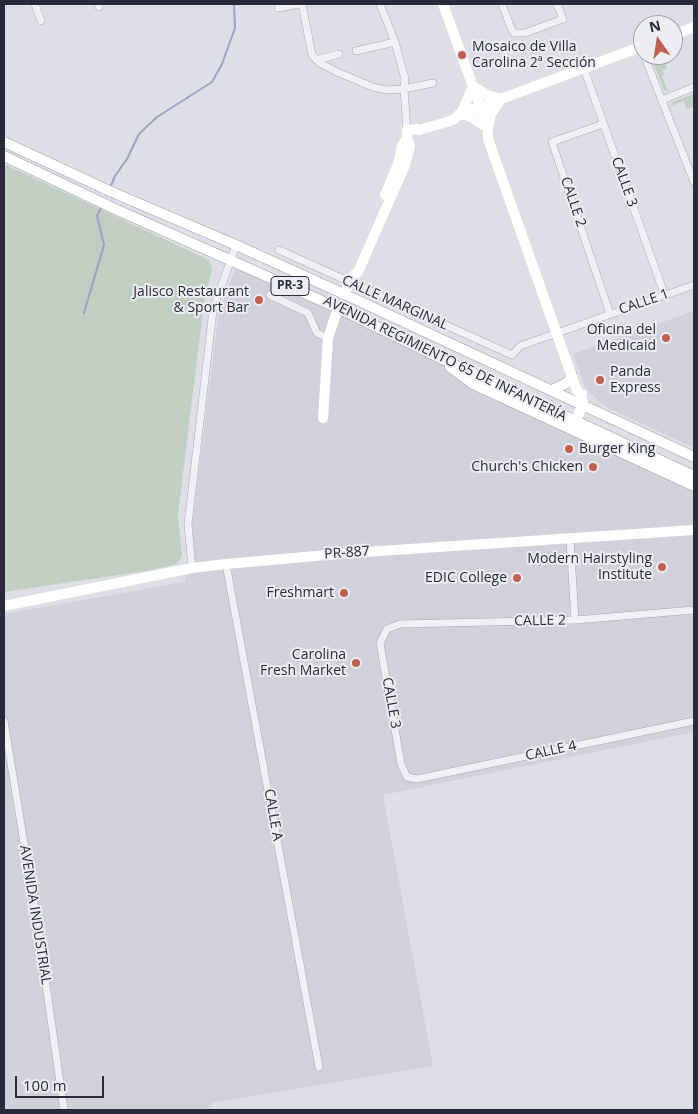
<!DOCTYPE html>
<html>
<head>
<meta charset="utf-8">
<style>
  body { margin:0 }
  #map { position:relative; width:698px; height:1114px; overflow:hidden; background:#dedfe6; font-family:"Open Sans",sans-serif }
  canvas { display:block }
  .frame { position:absolute; inset:0; border:5px solid #292a3b; pointer-events:none }
  .north { position:absolute; left:633px; top:15px; width:50px; height:50px; box-sizing:border-box; background:#edeef4; border:1px solid #9fa0aa; border-radius:50%; rotate:347deg; font-size:14px; font-weight:700; line-height:20px; text-align:center; color:#292a3b }
  .north::after { content:''; display:block; margin:auto; width:18px; height:22px; background:#c1604d; clip-path:polygon(50% 0,100% 100%,50% 72%,0 100%) }
  .scale { position:absolute; left:15px; top:1076px; width:89px; height:22px; box-sizing:border-box; border:2px solid #292a3b; border-top:0; padding-left:6px; font-size:15px; line-height:18px; white-space:nowrap; color:#292a3b; -webkit-text-stroke:4px #edeef4; paint-order:stroke }
</style>
</head>
<body>
<div id="map">
<canvas width="698" height="1114"></canvas>
<div class="frame"></div>
<div class="north">N</div>
<div class="scale">100 m</div>
</div>
<script>
const ctx = document.querySelector('canvas').getContext('2d');
ctx.lineJoin = 'round';
function fillPath(path, color) { ctx.fillStyle = color; ctx.fill(path, 'evenodd'); }
const shape = rows => new Path2D(rows.map(r => 'M' + r).join(''));
function trace(path, color, width, dash) { ctx.strokeStyle = color; ctx.lineWidth = width; ctx.lineCap = dash ? 'butt' : 'round'; ctx.setLineDash(dash || []); ctx.stroke(path); }
function drawText(font, color, halo, rows, align = 'center') {
  ctx.font = font + ' "Open Sans",sans-serif'; ctx.lineWidth = 4; ctx.setLineDash([]); ctx.textBaseline = 'middle'; ctx.strokeStyle = halo; ctx.fillStyle = color; for (const [text, x, y, turn = 0] of rows) {
    ctx.save(); ctx.translate(x, y); ctx.rotate((+turn || 0) * Math.PI / 180); ctx.textAlign = isNaN(turn) ? turn : align; if (halo) ctx.strokeText(text, 0, 0); ctx.fillText(text, 0, 0); ctx.restore();
  }
}
fillPath(shape([
  [237,265,694,474,694,732,383,795,433,1066,211,1103,212,1110,4,1110,4,614,185,582,219,310],
  [694,311,694,448,608,408,595,398,584,385,573,354]
]), '#d0d1db');
fillPath(shape([
  [650,55,652,55,655,64,665,62,667,68,662,70,664,74,662,76,668,91,664,90],
  [694,94,694,106,687,109,683,101,671,106,672,102],
  [4,164,209,260,212,269,204,303,178,514,182,556,177,564,152,570,4,592]
]), '#c0cfc1');
trace(shape([
  [110,188,115,176,127,159,139,134,157,117,212,82,222,64,235,28,234,4],
  [84,313,104,245,97,216,102,206]
]), '#9ca2c3', 2);
const street = shape([
  [35,4,41,21],
  [98,4,99,7],
  [302,4,312,55,320,63,337,72,373,87,387,90,404,89,433,83],
  [380,4,395,42,405,79,404,89,407,130],
  [502,4,511,28,514,33,525,33,563,19,557,4],
  [278,8,299,4],
  [356,51,395,42],
  [644,55,694,182],
  [316,60,339,54],
  [584,69,665,296],
  [662,100,694,87],
  [603,124,552,142,610,314],
  [279,250,512,355,520,346,694,285],
  [270,295,308,313,317,333,328,338],
  [570,539,575,620],
  [226,564,319,1067],
  [192,568,188,524,213,310,236,245],
  [694,610,575,620,400,624,387,629,380,643,401,764,407,777,417,779,694,721],
  [4,721,37,922,64,1110]
]);
const primary = shape([
  [4,142,114,193,236,245,344,294,694,457],
  [4,156,115,209,338,308,436,356,694,476],
  [450,367,473,384,694,486],
  [552,390,565,384,570,380,571,373]
]);
trace(street, '#a8a9b3', 8);
trace(primary, '#9ea0b1', 11);
trace(street, '#f0f0f5', 7);
trace(shape([
  [443,4,488,128,488,139,577,391,582,394],
  [673,35,694,27],
  [473,86,487,95,501,99,491,114,488,128,471,117,461,114,473,86],
  [385,195,398,164,402,146,407,138],
  [344,294,353,276,358,272,405,165,410,146,407,138,407,130,417,129,419,130,447,122,455,119,458,115,643,46],
  [323,418,328,338,338,308],
  [572,429,583,404,582,398],
  [4,606,192,568,226,564,349,553,694,530]
]), '#fff', 10);
trace(primary, '#fff', 10);
for (const [x, y, r, color] of [
  [462,55,5,"#c1604d"],
  [259,300,5,"#c1604d"],
  [666,338,5,"#c1604d"],
  [600,380,5,"#c1604d"],
  [569,449,5,"#c1604d"],
  [593,467,5,"#c1604d"],
  [662,567,5,"#c1604d"],
  [517,578,5,"#c1604d"],
  [344,593,5,"#c1604d"],
  [356,663,5,"#c1604d"]
]) { const dot = new Path2D(); dot.arc(x, y, r, 0, 2 * Math.PI); ctx.fillStyle = color; ctx.fill(dot); trace(dot, '#edeef4', 2); }
for (const [x, y, w] of [
  [290,286,38]
]) { const box = new Path2D(); box.roundRect(x - w / 2, y - 9.5, w, 19, 4); ctx.fillStyle = '#edeef4'; ctx.fill(box); trace(box, '#292a3b', 1); }
drawText('bold 12px', '#292a3b', null, [
  ["PR-3",290,286]
]);
drawText('14px', '#292a3b', '#edeef4', [
  ["Mosaico de Villa",472,47,"left"],
  ["Carolina 2ª Sección",472,63,"left"],
  ["Jalisco Restaurant",249,292],
  ["& Sport Bar",249,308],
  ["Oficina del",656,330],
  ["Medicaid",656,346],
  ["Panda",610,372,"left"],
  ["Express",610,388,"left"],
  ["Burger King",579,449,"left"],
  ["Church's Chicken",583,467],
  ["Modern Hairstyling",652,559],
  ["Institute",652,575],
  ["EDIC College",507,578],
  ["Freshmart",334,593],
  ["Carolina",346,655],
  ["Fresh Market",346,671]
], 'right');
drawText('14px', '#292a3b', '#edeef4', [
  ["CALLE 3",624,182,70],
  ["CALLE 2",573,202,71],
  ["CALLE 1",644,302,-19],
  ["CALLE MARGINAL",395,303,24],
  ["AVENIDA REGIMIENTO 65 DE INFANTERÍA",445,359,26],
  ["PR-887",347,553,-4],
  ["CALLE 2",540,621,-1],
  ["CALLE 3",391,703,80],
  ["CALLE 4",551,751,-12],
  ["CALLE A",273,815,80],
  ["AVENIDA INDUSTRIAL",35,915,81]
]);
</script>
</body>
</html>
